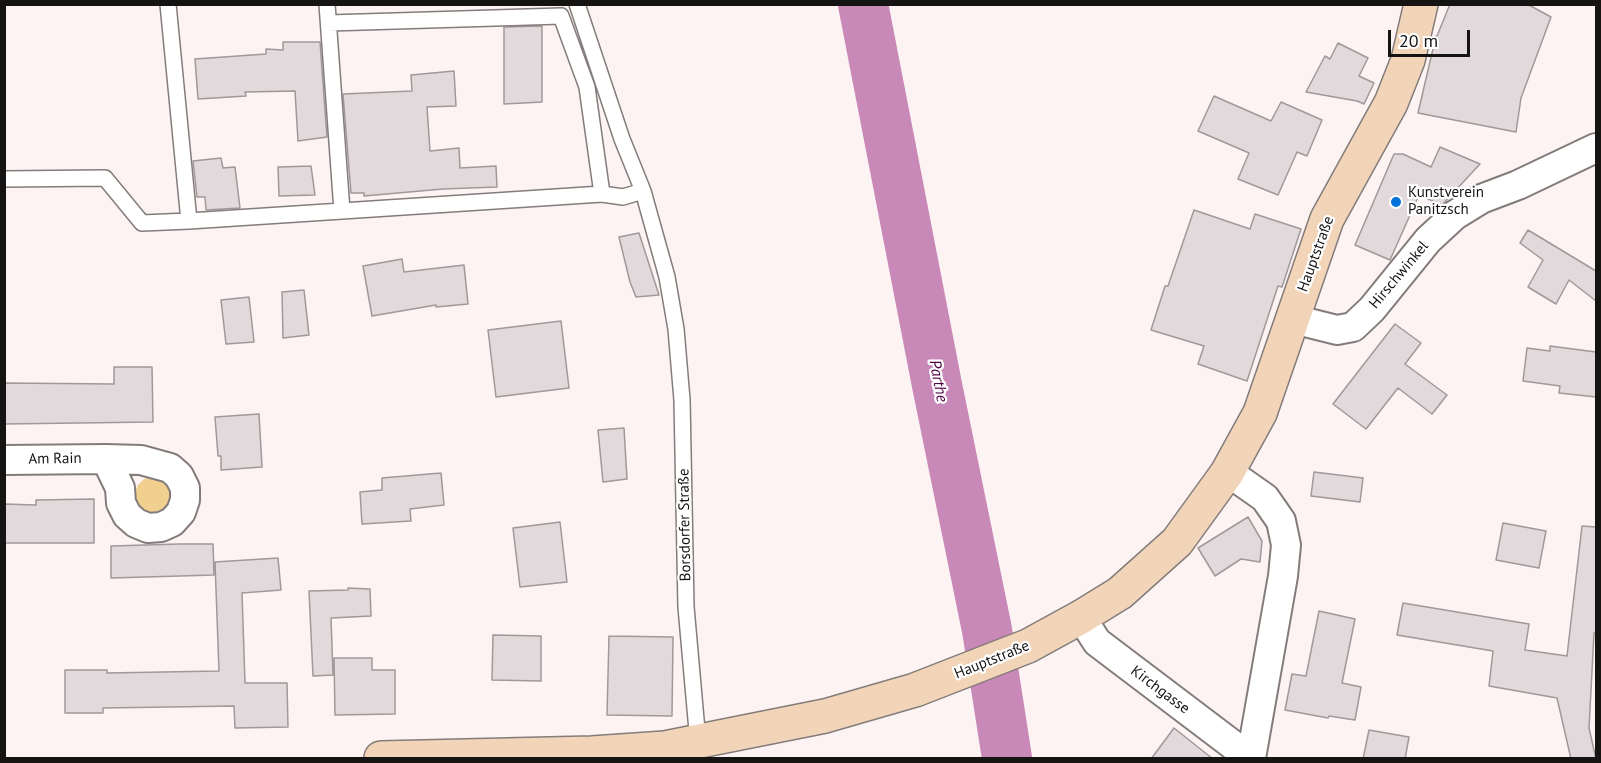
<!DOCTYPE html>
<html>
<head>
<meta charset="utf-8">
<style>
  body { margin:0 }
  #map { position:relative; width:1601px; height:763px; overflow:hidden; background:#fcf3f2; font-family:"PT Sans",sans-serif }
  canvas { display:block }
  .frame { position:absolute; inset:0; border:6px solid #161313; pointer-events:none }
  .scale { position:absolute; left:1388px; top:30px; width:82px; height:27px; box-sizing:border-box; border:3px solid #161313; border-top:0; padding-left:8px; font-size:18px; line-height:21px; white-space:nowrap; color:#161313; -webkit-text-stroke:4px #fff; paint-order:stroke }
</style>
</head>
<body>
<div id="map">
<canvas width="1601" height="763"></canvas>
<div class="frame"></div>
<div class="scale">20 m</div>
</div>
<script>
const ctx = document.querySelector('canvas').getContext('2d');
ctx.lineJoin = 'round';
function fillPath(path, color) { ctx.fillStyle = color; ctx.fill(path, 'evenodd'); }
const shape = rows => new Path2D(rows.map(r => 'M' + r).join(''));
function trace(path, color, width, dash) { ctx.strokeStyle = color; ctx.lineWidth = width; ctx.lineCap = dash ? 'butt' : 'round'; ctx.setLineDash(dash || []); ctx.stroke(path); }
function drawText(font, color, halo, rows, align = 'center') {
  ctx.font = font + ' "PT Sans",sans-serif'; ctx.lineWidth = 4.5; ctx.setLineDash([]); ctx.textBaseline = 'middle'; ctx.strokeStyle = halo; ctx.fillStyle = color; for (const [text, x, y, turn = 0] of rows) {
    ctx.save(); ctx.translate(x, y); ctx.rotate((+turn || 0) * Math.PI / 180); ctx.textAlign = isNaN(turn) ? turn : align; if (halo) ctx.strokeText(text, 0, 0); ctx.fillText(text, 0, 0); ctx.restore();
  }
}
fillPath(shape([
  [152,477,167,480,176,494,166,515,143,514,134,500,135,492,138,485,144,479]
]), '#f0cf8f');
trace(shape([
  [863,4,937,385,987,630,1007,758]
]), '#c888b8', 50);
const building = shape([
  [1450,4,1527,4,1551,17,1521,98,1516,132,1418,113,1436,36,1437,36,1450,4],
  [542,26,542,102,504,104,504,27,542,26],
  [283,42,320,42,327,137,298,141,295,91,245,92,246,96,198,99,195,59,266,54,266,49,283,50,283,42],
  [1338,43,1368,58,1359,76,1374,83,1364,104,1357,101,1306,92,1325,56,1330,59,1338,43],
  [454,71,456,106,427,107,430,151,459,148,460,168,496,166,497,187,443,189,364,196,364,193,351,193,343,94,412,91,411,75,454,71],
  [1214,96,1271,121,1281,102,1322,120,1307,156,1297,152,1278,195,1238,179,1249,153,1198,131,1214,96],
  [1440,147,1480,164,1442,205,1419,195,1390,260,1355,245,1394,154,1403,154,1431,167,1440,147],
  [221,158,223,168,235,167,240,208,206,210,205,197,197,197,193,161,221,158],
  [311,166,315,195,279,196,278,167,311,166],
  [1194,210,1250,229,1255,214,1301,229,1282,287,1278,286,1247,381,1198,364,1204,346,1151,330,1165,286,1168,286,1194,210],
  [1528,230,1596,271,1596,301,1569,280,1556,304,1528,287,1543,260,1520,243,1528,230],
  [639,233,659,295,636,297,630,282,619,237,639,233],
  [402,259,404,272,464,265,468,304,436,307,436,305,372,316,363,266,402,259],
  [304,290,309,335,283,338,282,292,304,290],
  [249,297,254,342,226,344,221,300,249,297],
  [561,321,569,388,496,397,488,330,561,321],
  [1395,324,1421,343,1405,364,1447,395,1432,414,1398,388,1366,429,1333,404,1395,324],
  [1550,346,1596,352,1596,397,1559,393,1560,386,1523,381,1527,348,1550,351,1550,346],
  [114,367,152,367,153,422,4,424,4,383,114,384,114,367],
  [259,414,262,467,221,470,221,456,218,456,215,417,259,414],
  [624,428,627,479,603,482,598,430,624,428],
  [1314,472,1363,478,1360,502,1311,496,1314,472],
  [441,473,444,505,410,509,411,521,362,524,360,492,382,490,382,478,441,473],
  [94,499,94,543,4,543,4,504,36,505,36,500,94,499],
  [1248,517,1262,541,1260,562,1241,559,1215,576,1198,548,1248,517],
  [560,522,567,582,520,587,513,528,560,522],
  [1503,523,1546,531,1539,568,1496,560,1503,523],
  [1582,526,1596,527,1596,633,1594,633,1589,728,1596,759,1571,759,1557,698,1489,686,1493,651,1397,635,1403,603,1529,624,1525,650,1567,656,1582,526],
  [179,544,213,544,214,575,111,578,111,546,179,544],
  [278,558,281,590,242,593,245,683,287,683,288,727,235,728,234,706,103,708,103,713,65,713,65,670,107,670,107,673,219,671,215,562,278,558],
  [348,588,370,589,371,616,331,618,333,675,313,676,309,591,348,590,348,588],
  [1319,611,1355,619,1342,683,1361,687,1355,720,1329,716,1328,718,1285,710,1292,674,1306,676,1319,611],
  [493,635,541,636,541,681,492,680,493,635],
  [609,636,673,637,672,716,607,715,609,636],
  [334,658,372,658,372,670,395,670,395,714,335,715,334,658],
  [1174,728,1213,759,1151,759,1174,728],
  [1369,730,1409,737,1405,759,1363,759,1369,730]
]);
fillPath(building, '#e1d9db');
trace(building, '#a09899', 1.5);
const lane = shape([
  [168,4,189,221,602,194,623,197,643,191],
  [327,4,342,211],
  [577,4,622,139,643,191,667,277,676,329,682,400,686,607,698,742],
  [329,23,561,16,587,87,602,194],
  [4,179,105,178,142,223,189,221]
]);
const street = shape([
  [1293,319,1337,330,1353,327,1372,309,1428,240,1455,215,1481,199,1518,185,1596,148],
  [106,459,141,460,170,468,179,476,185,488,185,500,181,512,172,522,161,527,148,528,136,523,127,515,121,503,120,488,106,459],
  [4,460,106,459],
  [1227,473,1238,479,1265,498,1281,521,1286,545,1283,576,1251,758],
  [1081,617,1097,642,1233,745,1245,758]
]);
const secondary = shape([
  [381,758,592,753,665,748,825,716,915,690,1028,646,1081,617,1120,593,1177,542,1227,473,1260,413,1327,219,1391,103,1408,60,1421,4]
]);
trace(lane, '#837c7b', 18);
trace(street, '#837c7b', 32);
trace(secondary, '#837c7b', 36);
trace(lane, '#fff', 15);
trace(street, '#fff', 28);
trace(secondary, '#f2d5b9', 33);
for (const [x, y, r, color] of [
  [1396,202,6,"#0271d9"]
]) { const dot = new Path2D(); dot.arc(x, y, r, 0, 2 * Math.PI); ctx.fillStyle = color; ctx.fill(dot); trace(dot, '#fff', 2); }
drawText('15px', '#161313', '#fff', [
  ["Kunstverein",1408,193],
  ["Panitzsch",1408,210]
], 'left');
drawText('15px', '#161313', '#fff', [
  ["Hauptstraße",1316,254,-70],
  ["Hirschwinkel",1399,275,-50],
  ["Am Rain",55,459,-1],
  ["Borsdorfer Straße",685,525,-91],
  ["Hauptstraße",992,660,-22],
  ["Kirchgasse",1160,690,37]
]);
drawText('italic 16px', '#4e0043', '#fff', [
  ["Parthe",938,381,79]
]);
</script>
</body>
</html>
